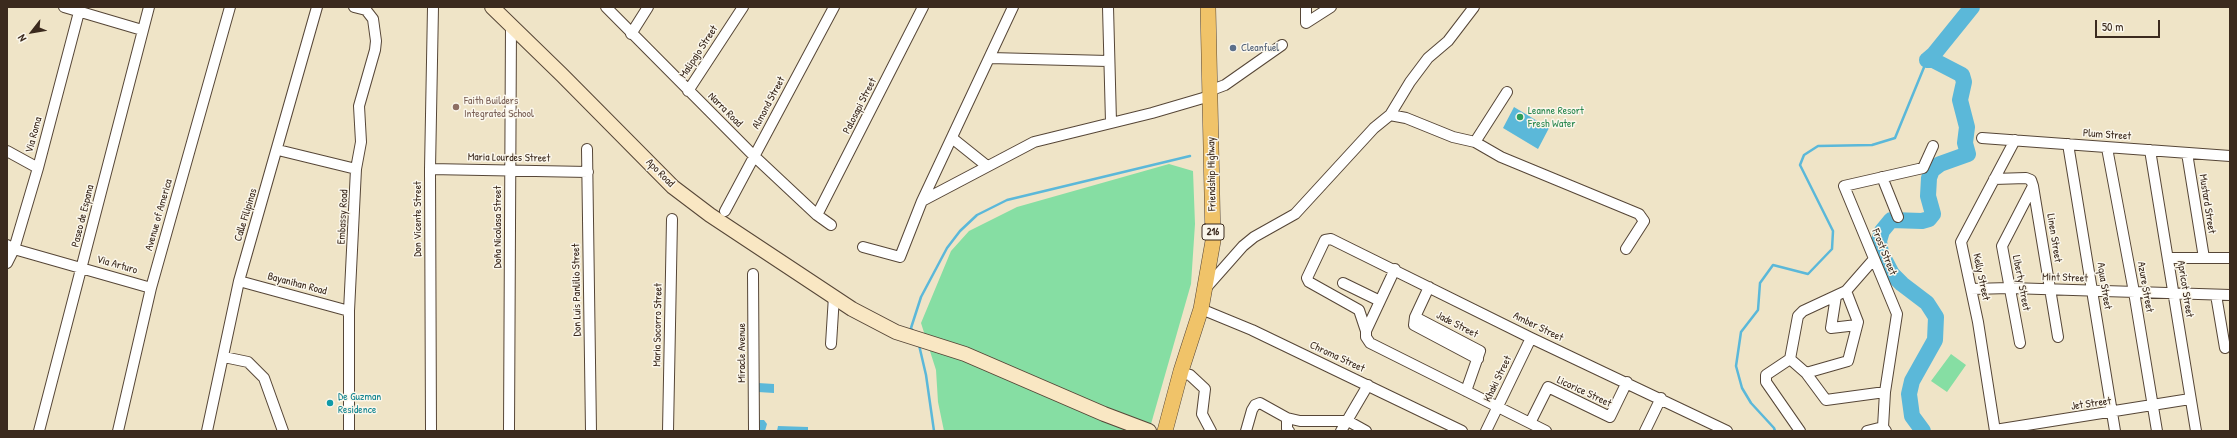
<!DOCTYPE html>
<html>
<head>
<meta charset="utf-8">
<style>
  body { margin:0 }
  #map { position:relative; width:2237px; height:438px; overflow:hidden; background:#efe4c7; font-family:"Patrick Hand",sans-serif }
  canvas { display:block }
  .frame { position:absolute; inset:0; border:8px solid #3b2a1e; pointer-events:none }
  .north { position:absolute; left:12px; top:12px; width:40px; height:40px; -webkit-text-stroke:3px #fbf7ec; paint-order:stroke; rotate:239deg; font-size:11px; font-weight:700; line-height:16px; text-align:center; color:#3b2a1e }
  .north::after { content:''; display:block; margin:auto; width:14px; height:18px; background:#3b2a1e; clip-path:polygon(50% 0,100% 100%,50% 72%,0 100%) }
  .scale { position:absolute; left:2095px; top:20px; width:65px; height:18px; box-sizing:border-box; border:2px solid #3b2a1e; border-top:0; padding-left:5px; font-size:12px; line-height:14px; white-space:nowrap; color:#3b2a1e; -webkit-text-stroke:3px #fbf7ec; paint-order:stroke }
</style>
</head>
<body>
<div id="map">
<canvas width="2237" height="438"></canvas>
<div class="frame"></div>
<div class="north">N</div>
<div class="scale">50 m</div>
</div>
<script>
const ctx = document.querySelector('canvas').getContext('2d');
ctx.lineJoin = 'round';
function fillPath(path, color) { ctx.fillStyle = color; ctx.fill(path, 'evenodd'); }
const shape = rows => new Path2D(rows.map(r => 'M' + r).join(''));
function trace(path, color, width, dash) { ctx.strokeStyle = color; ctx.lineWidth = width; ctx.lineCap = dash ? 'butt' : 'round'; ctx.setLineDash(dash || []); ctx.stroke(path); }
function drawText(font, color, halo, rows, align = 'center') {
  ctx.font = font + ' "Patrick Hand",sans-serif'; ctx.lineWidth = 3; ctx.setLineDash([]); ctx.textBaseline = 'middle'; ctx.strokeStyle = halo; ctx.fillStyle = color; for (const [text, x, y, turn = 0] of rows) {
    ctx.save(); ctx.translate(x, y); ctx.rotate((+turn || 0) * Math.PI / 180); ctx.textAlign = isNaN(turn) ? turn : align; if (halo) ctx.strokeText(text, 0, 0); ctx.fillText(text, 0, 0); ctx.restore();
  }
}
fillPath(shape([
  [1169,164,1193,171,1195,224,1191,284,1149,431,944,431,938,402,936,370,921,323,951,251,969,231,1017,207],
  [1951,354,1966,365,1947,392,1931,381]
]), '#86dea3');
fillPath(shape([
  [1514,107,1549,128,1538,149,1503,128],
  [758,383,774,384,774,393,758,392],
  [760,420,764,420,767,424,765,431,756,431,757,423],
  [778,426,808,427,808,431,777,431]
]), '#5bb8d9');
trace(shape([
  [913,331,911,328,921,297,947,248,960,231,977,215,1007,200,1190,156],
  [919,345,926,375,934,431],
  [1775,431,1774,428,1751,403,1742,388,1736,366,1741,332,1758,310,1760,283,1773,265,1808,274,1832,249,1833,231,1800,165,1804,155,1818,146,1872,145,1895,138,1927,60]
]), '#5bb8d9', 2.5);
trace(shape([
  [1927,60,1934,54,1972,7],
  [1923,431,1912,416,1909,394,1912,381,1935,340,1936,317,1927,303,1902,284,1892,274,1881,253,1879,241,1882,231,1891,220,1922,221,1929,219,1933,214,1928,196,1929,178,1932,170,1940,164,1968,154,1965,143,1967,127,1960,100,1964,82,1962,75,1933,60,1927,60]
]), '#5bb8d9', 16);
const street = shape([
  [64,7,142,30],
  [354,7,366,10],
  [606,7,754,156,817,215,831,225],
  [1108,7,1111,122],
  [1306,7,1306,23,1331,7],
  [631,34,648,7],
  [990,58,1108,61],
  [688,91,743,7],
  [1209,91,1225,85,1282,45],
  [1390,115,1410,82,1428,58,1448,41,1474,7],
  [952,138,987,166],
  [1982,138,2230,156],
  [1475,142,1501,157,1639,214,1644,221,1626,249],
  [2068,144,2115,431],
  [2107,148,2134,292,2157,431],
  [587,149,591,431],
  [278,150,356,169],
  [2150,150,2196,431],
  [7,151,38,168],
  [2187,153,2204,258],
  [430,169,588,172],
  [1882,177,1898,217],
  [1994,179,2026,178,2031,180,2033,186,2058,337],
  [922,201,1034,142,1152,113,1210,96],
  [725,211,834,7],
  [817,215,923,7],
  [7,245,14,249,151,288],
  [863,247,900,257,922,201,1013,7],
  [2168,258,2230,258],
  [7,263,14,249,38,168,79,12],
  [753,274,754,431],
  [239,281,349,311],
  [1343,283,1380,301],
  [1429,287,1415,317,1414,325,1478,359],
  [1205,289,1243,246,1254,237,1295,214,1374,128,1390,115,1406,118,1453,137,1475,142,1507,92],
  [1971,289,2010,288,2230,295],
  [2216,295,2225,348],
  [1836,296,1831,328,1857,325],
  [1201,309,1252,330,1462,431],
  [1415,317,1480,351,1466,391],
  [1366,331,1395,269],
  [2020,343,2002,246,2033,186],
  [831,344,834,296],
  [224,357,248,362,264,378,283,431],
  [1790,359,1806,373,1826,400,1885,392],
  [1180,373,1190,375,1205,389,1202,414,1211,431],
  [1806,373,1848,361,1858,322,1846,291],
  [1287,418,1287,429,1289,431],
  [1530,423,1548,387,1610,417,1627,382],
  [1995,430,2190,399],
  [39,431,149,7],
  [118,431,151,288,230,7],
  [207,431,239,281,317,7],
  [349,431,349,311,356,169,361,142,359,106,375,50,376,41,373,19,366,10],
  [431,431,430,169,433,7],
  [509,431,511,24],
  [668,431,672,219],
  [1246,431,1252,410,1255,405,1260,403,1287,418,1300,421,1348,421,1366,431],
  [1341,431,1368,385],
  [1486,431,1531,338],
  [1546,431,1370,343,1366,337,1366,331,1359,310,1309,282,1307,278,1325,240,1331,239,1339,243,1531,338,1727,431],
  [1645,431,1661,398],
  [1800,431,1766,382,1766,375,1790,359,1798,316,1803,311,1846,291,1874,259],
  [1867,431,1883,427],
  [1886,431,1883,427,1885,392,1897,314,1844,186,1923,168,1933,146],
  [1995,431,1978,322,1961,242,2015,140]
]);
const secondary = shape([
  [492,7,562,75,673,187,710,215,852,309,896,332,965,354,1104,414,1149,431]
]);
const primary = shape([
  [1165,431,1181,371,1201,309,1213,241,1208,7]
]);
trace(street, '#564637', 12);
trace(secondary, '#564637', 16);
trace(primary, '#564637', 16);
trace(street, '#fff', 10);
trace(secondary, '#f9e7c3', 14);
trace(primary, '#f0c369', 15);
for (const [x, y, r, color] of [
  [1233,48,4,"#5c6f8a"],
  [456,107,4,"#8d6e63"],
  [1520,117,4,"#2e9e5b"],
  [330,403,4,"#0f9aa8"]
]) { const dot = new Path2D(); dot.arc(x, y, r, 0, 2 * Math.PI); ctx.fillStyle = color; ctx.fill(dot); trace(dot, '#fbf7ec', 1.5); }
for (const [x, y, w] of [
  [1213,232,22]
]) { const box = new Path2D(); box.roundRect(x - w / 2, y - 8, w, 16, 3); ctx.fillStyle = '#fbf7ec'; ctx.fill(box); trace(box, '#3b2a1e', 1); }
drawText('bold 10px', '#3b2a1e', null, [
  ["216",1213,232]
]);
drawText('11px', '#4e5e75', '#fbf7ec', [
  ["Cleanfuel",1241,48]
], 'left');
drawText('11px', '#3b2a1e', '#fbf7ec', [
  ["Malipajo Street",699,52,-57],
  ["Almond Street",769,103,-62],
  ["Palosapi Street",860,106,-63],
  ["Narra Road",725,110,45],
  ["Via Roma",34,135,-75],
  ["Plum Street",2107,135,4],
  ["Maria Lourdes Street",509,158,1],
  ["Apo Road",660,173,45],
  ["Friendship Highway",1212,174,-91],
  ["Mustard Street",2207,204,81],
  ["Avenue of America",159,215,-74],
  ["Calle Filipinas",246,215,-73],
  ["Paseo de Espana",83,216,-76],
  ["Embassy Road",343,217,-87],
  ["Don Vicente Street",418,219,-90],
  ["Doña Nicolasa Street",498,227,-90],
  ["Linen Street",2054,238,81],
  ["Frost Street",1884,252,68],
  ["Via Arturo",117,265,16],
  ["Kelly Street",1981,277,78],
  ["Mint Street",2065,278,2],
  ["Liberty Street",2021,283,79],
  ["Bayanihan Road",297,284,15],
  ["Aqua Street",2104,286,81],
  ["Azure Street",2145,287,80],
  ["Apricot Street",2185,289,81],
  ["Don Luis Panlilio Street",577,290,-91],
  ["Maria Socorro Street",658,325,-89],
  ["Jade Street",1457,325,27],
  ["Amber Street",1538,327,26],
  ["Miracle Avenue",742,353,-90],
  ["Chroma Street",1337,357,25],
  ["Khaki Street",1498,379,-64],
  ["Licorice Street",1584,392,25],
  ["Jet Street",2091,404,-8]
]);
drawText('11px', '#785e54', '#fbf7ec', [
  ["Faith Builders",464,101],
  ["Integrated School",464,114]
], 'left');
drawText('11px', '#27864d', '#fbf7ec', [
  ["Leanne Resort",1528,111],
  ["Fresh Water",1528,124]
], 'left');
drawText('11px', '#0d838f', '#fbf7ec', [
  ["De Guzman",338,397],
  ["Residence",338,410]
], 'left');
</script>
</body>
</html>
